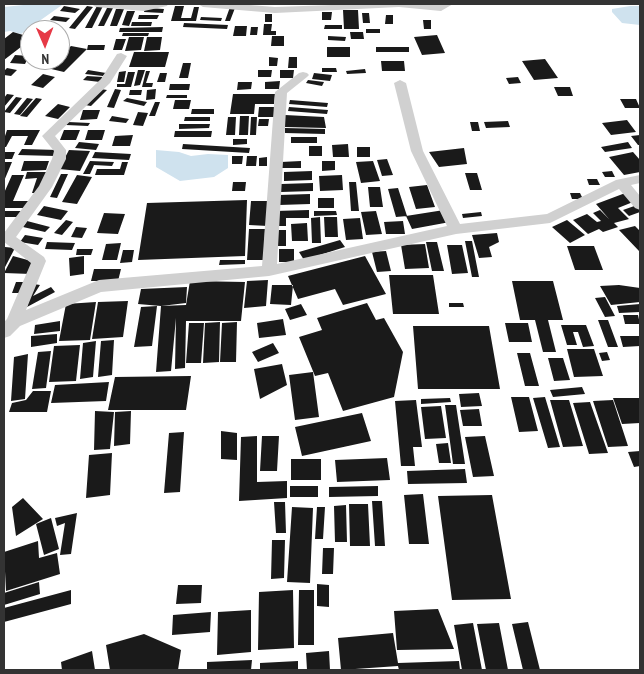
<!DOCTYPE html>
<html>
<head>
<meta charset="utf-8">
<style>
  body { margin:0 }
  #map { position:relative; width:644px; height:674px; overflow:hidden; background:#fff; font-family:"PT Sans Narrow",sans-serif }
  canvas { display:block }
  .frame { position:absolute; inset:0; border:5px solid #333; pointer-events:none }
  .north { position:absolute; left:20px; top:20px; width:50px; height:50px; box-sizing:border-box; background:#fff; border:1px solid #adadad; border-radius:50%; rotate:179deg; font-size:14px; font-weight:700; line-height:20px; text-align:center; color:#333 }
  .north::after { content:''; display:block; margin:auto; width:18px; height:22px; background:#e63946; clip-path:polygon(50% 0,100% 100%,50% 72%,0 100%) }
</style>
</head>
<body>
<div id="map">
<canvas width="644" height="674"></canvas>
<div class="frame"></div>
<div class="north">N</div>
</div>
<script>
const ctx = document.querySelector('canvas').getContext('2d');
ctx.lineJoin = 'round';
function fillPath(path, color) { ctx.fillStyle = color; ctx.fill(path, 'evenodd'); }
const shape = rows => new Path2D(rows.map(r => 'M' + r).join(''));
fillPath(shape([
  [33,4,62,5,21,34,10,31,4,32,4,7],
  [630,6,640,6,640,25,622,23,612,12,612,9],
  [156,150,179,152,191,156,208,154,228,155,228,168,214,177,180,181,156,167]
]), '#cfe2ee');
fillPath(shape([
  [64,6,80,9,75,13,60,11],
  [87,6,93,7,75,29,69,28],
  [97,6,103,6,92,28,85,28],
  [175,6,184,6,181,18,191,18,194,7,199,7,196,21,171,21],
  [230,7,235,8,230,21,225,21],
  [107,8,113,8,104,26,98,26],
  [145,8,164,9,163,13,144,12],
  [116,9,124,9,117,26,110,26],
  [343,10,358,10,359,29,344,29],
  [127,11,135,11,129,26,122,25],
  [322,12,332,12,331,20,322,20],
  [362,13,369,13,370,23,363,23],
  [265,14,272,14,272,22,265,22],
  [139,15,159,15,157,19,138,19],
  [386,15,393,15,393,24,385,24],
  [54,16,70,18,66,22,50,20],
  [201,17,222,18,221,21,200,20],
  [423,20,431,20,431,29,424,29],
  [132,22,152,22,151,26,131,26],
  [184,23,228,25,227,29,183,27],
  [44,24,58,26,54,30,36,30],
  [264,24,272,24,271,31,276,31,276,35,263,35],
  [325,25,342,25,342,29,324,29],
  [235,26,247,26,246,36,233,36],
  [163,27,162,32,119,32,120,28],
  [251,27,258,27,257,35,250,35],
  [366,29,380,29,380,33,366,33],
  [13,32,30,37,30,40,4,60,4,39],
  [350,32,363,32,364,39,351,39],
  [123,33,149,33,148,36,122,36],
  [437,35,445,53,422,55,414,37],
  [272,36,284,36,284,46,271,46],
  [328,36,346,37,345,41,328,40],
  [129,37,144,37,141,50,125,51],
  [147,37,162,37,160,50,144,51],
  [116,39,126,39,122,50,113,50],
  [88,45,105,45,104,50,87,50],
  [71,46,87,49,64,72,47,68,56,60,60,60,60,56],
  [327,47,350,47,350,57,327,57],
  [376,47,409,47,409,52,376,52],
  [134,52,169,52,165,67,129,67],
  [15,55,29,56,25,64,10,63],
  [269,57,278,58,277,66,269,66],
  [289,57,297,57,297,68,288,68],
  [545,59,558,78,534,80,522,61],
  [381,61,404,61,405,71,382,71],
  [183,63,191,63,188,78,179,78],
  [7,68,17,70,11,76,4,75,4,71],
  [322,68,336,68,337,72,322,72],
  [365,69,366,73,347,74,346,71],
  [88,70,106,73,103,76,85,74],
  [138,70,145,70,140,85,134,86],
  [258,70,272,70,271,77,258,77],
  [280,70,294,70,293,78,280,78],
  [126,71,124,82,117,82,119,72],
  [146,71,150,71,146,83,153,83,152,87,142,87],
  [128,72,135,72,131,87,117,87,117,84,125,84],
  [160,73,167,73,165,82,157,82],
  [314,73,332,75,330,81,312,79],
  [43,74,55,77,43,88,31,85],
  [87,76,103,77,100,82,83,80],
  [518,77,521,83,509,84,506,78],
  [308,80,324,82,322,86,306,83],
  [280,81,279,89,265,89,265,82],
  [238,82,252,82,251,89,237,90],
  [170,84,190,84,189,90,169,90],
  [554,87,570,87,573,96,558,96],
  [101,89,107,90,91,106,85,105],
  [115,89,121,90,114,108,107,107],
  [156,89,155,99,146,100,147,90],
  [130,90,142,90,141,95,129,95],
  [7,94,14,95,4,107,4,98],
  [233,94,275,94,274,104,255,104,254,114,230,114],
  [167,95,187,95,187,98,166,98],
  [16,97,22,98,10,113,4,112],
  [27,98,33,99,20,115,14,114],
  [36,98,42,99,27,117,20,116],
  [127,98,147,102,144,106,123,101],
  [620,99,636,99,640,108,625,108],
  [175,100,191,100,189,109,173,109],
  [290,100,328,103,327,107,289,104],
  [155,102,160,102,155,116,149,116],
  [58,104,70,107,58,119,45,116],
  [259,107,275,107,275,117,258,117],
  [289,107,328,110,327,114,288,111],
  [192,109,214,109,214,114,191,114],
  [83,110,100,110,97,119,80,120],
  [138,112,148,113,143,126,133,125],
  [285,115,324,117,326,128,285,127],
  [112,116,129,119,126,123,109,121],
  [240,116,249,116,248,135,239,135],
  [185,117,210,117,210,121,184,121],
  [228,117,236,117,235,135,226,135],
  [251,117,257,117,256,135,250,135],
  [259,119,269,119,268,126,258,126],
  [627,120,636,132,611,135,602,123],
  [508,121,510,127,486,128,484,122],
  [68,122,90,123,88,126,66,125],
  [470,122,478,122,480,131,472,131],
  [179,124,210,124,209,128,179,129],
  [285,128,325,129,325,134,285,133],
  [7,130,40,130,32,145,24,145,28,136,12,136,6,147,4,147,4,139],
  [64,130,80,130,76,140,60,140],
  [88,130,105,130,102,140,85,140],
  [175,131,212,131,211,137,174,137],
  [133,135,130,146,112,146,115,136],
  [640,135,640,145,638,145,631,136],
  [291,137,317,137,317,143,291,143],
  [233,139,247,139,247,144,233,145],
  [79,142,99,144,96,150,75,148],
  [628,142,632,148,605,152,601,147],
  [183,144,250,148,249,153,182,149],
  [348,144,349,157,333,157,332,145],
  [309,146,322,146,322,156,309,156],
  [357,147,370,147,370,157,357,157],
  [464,148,467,164,439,167,429,152],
  [22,149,58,150,55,156,18,155],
  [69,150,90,151,80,171,59,169],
  [4,152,15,152,12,159,4,159],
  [95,152,131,154,129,160,92,158],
  [633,152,640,160,640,172,624,175,609,157],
  [232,156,243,156,242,164,232,164],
  [247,156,257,156,256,166,246,166],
  [267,157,267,166,259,166,259,158],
  [387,159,393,175,382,176,377,160],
  [24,161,49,161,46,170,21,171],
  [90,161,114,162,112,166,94,165,90,174,83,174],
  [301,161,301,168,281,168,281,162],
  [322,161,335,161,335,170,322,171],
  [373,161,380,181,361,183,356,162],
  [4,162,12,162,4,181],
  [122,162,128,162,124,175,95,175,97,169,120,169],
  [312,171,312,180,284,181,284,172],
  [612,171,615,177,605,177,602,172],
  [27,172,50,172,39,193,32,193,37,178,25,179],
  [465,173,477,173,482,190,470,190],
  [61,174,68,174,57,198,50,197],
  [12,175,24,175,13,201,30,201,27,208,4,208,4,193],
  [77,175,92,177,77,204,62,202],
  [342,175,343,190,320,191,319,176],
  [587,179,597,179,600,185,589,185],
  [233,182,246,182,245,191,232,191],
  [349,182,356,182,359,211,351,211],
  [313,183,313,191,281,192,281,184],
  [427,185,435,207,416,209,409,187],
  [368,187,380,187,383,207,370,207],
  [398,188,407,216,396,217,388,189],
  [628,192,638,200,618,208,629,219,614,223,618,227,603,232,599,229,588,234,573,220,587,214,597,222,601,221,593,213,600,210,609,219,596,204],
  [570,193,580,193,583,199,572,199],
  [310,194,310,204,279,205,279,195],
  [318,198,334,198,334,208,318,208],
  [247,200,245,256,138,260,147,203],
  [251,201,269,201,268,226,249,225],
  [640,204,640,212,629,216,623,210],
  [44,206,68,211,61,220,37,215],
  [309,210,309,218,286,218,286,226,274,226,275,211],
  [444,210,450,222,412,229,406,216],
  [4,211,23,211,21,217,4,217],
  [314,211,336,211,337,215,314,216],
  [376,211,382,234,366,235,361,212],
  [481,212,482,216,463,218,462,214],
  [104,213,125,214,118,234,97,233],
  [320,217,321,243,312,243,311,218],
  [324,217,337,217,338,237,325,237],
  [360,218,363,239,346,240,343,219],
  [66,220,73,222,62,235,54,233],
  [567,220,585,235,570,243,552,227],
  [27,221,50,227,45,232,23,227],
  [403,221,405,234,386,234,384,222],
  [307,223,308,241,292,241,291,224],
  [635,226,640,231,640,250,639,251,619,230],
  [76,227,87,228,82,238,71,237],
  [249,229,265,229,264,260,247,260],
  [274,230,286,230,286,246,273,246],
  [497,233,499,242,489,247,492,257,479,258,472,235],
  [25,235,43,238,38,245,20,242],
  [340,240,345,247,304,260,299,252],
  [465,241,472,241,479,277,472,277],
  [47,242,75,243,72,250,45,249],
  [426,242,437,242,444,271,432,271],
  [121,243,117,260,102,260,106,244],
  [425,244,429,268,405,269,401,245],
  [447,245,462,245,468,273,452,274],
  [567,246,594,246,603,270,575,270],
  [5,247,15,248,4,269,4,250],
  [77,249,93,249,91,255,76,255],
  [279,249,294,249,294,262,279,262],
  [123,250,134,250,132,262,120,263],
  [386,251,391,271,377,272,372,252],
  [13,256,35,262,31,274,4,273],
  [84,256,84,274,70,276,69,258],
  [365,256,386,294,343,305,335,289,298,299,288,276],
  [220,260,245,260,245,264,219,265],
  [94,269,121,269,118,281,91,281],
  [389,275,433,275,439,314,393,314],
  [268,280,266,306,244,308,247,281],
  [190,281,245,282,241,321,186,321,185,368,175,369,176,318,171,371,156,372,161,306,186,305],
  [512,281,553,281,563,320,548,320,556,352,543,352,535,320,520,320],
  [16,282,26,282,23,293,12,293],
  [34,284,40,285,33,296,51,287,55,292,27,307],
  [272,285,293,285,291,305,270,304],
  [619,285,640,288,640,302,611,305,600,286],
  [187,287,186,303,161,306,138,304,141,289],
  [605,297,615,316,605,317,595,298],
  [128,301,123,337,92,339,98,302],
  [96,302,90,340,59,341,66,304],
  [367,303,376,320,384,318,403,352,394,397,343,411,328,373,315,376,299,337,322,330,317,318],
  [449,303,463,303,464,307,449,307],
  [301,304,307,315,290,320,285,309],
  [640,304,640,312,619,313,617,306],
  [157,306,152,346,134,347,141,307],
  [623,315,638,315,640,324,625,324],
  [283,319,286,335,259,338,257,323],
  [598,320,608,320,618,347,608,347],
  [60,321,60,331,34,334,35,325],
  [220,322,219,362,203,363,205,323],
  [237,322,236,362,220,362,222,323],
  [189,323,204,323,201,363,186,363],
  [505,323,528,323,532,342,509,342],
  [561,325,586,325,594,346,583,347,578,332,573,332,577,345,567,345],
  [413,326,489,326,500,389,418,389],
  [57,334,57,343,31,347,31,336],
  [620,336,640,336,640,346,623,347],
  [114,340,112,375,98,377,101,341],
  [96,341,93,377,80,379,83,343],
  [273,343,279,353,258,362,252,352],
  [80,345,76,381,49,382,54,346],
  [567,349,594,349,603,376,574,377],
  [51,351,46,388,32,389,38,352],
  [607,352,610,360,602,361,599,353],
  [517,353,530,353,539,386,525,386],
  [28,354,25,399,11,401,14,357],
  [548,358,563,358,570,380,554,381],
  [282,364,287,385,260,399,254,369],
  [313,372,319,417,295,420,289,375],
  [191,376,186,410,108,410,115,377],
  [109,382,106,401,51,403,55,385],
  [582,387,585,394,553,397,550,390],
  [33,391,51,391,47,412,9,412,12,403,26,400],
  [479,393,482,406,461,407,459,394],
  [511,397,529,397,538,431,519,432],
  [545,397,560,447,548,448,533,398],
  [450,398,451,402,421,404,421,399],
  [613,398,639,398,640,423,622,424],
  [416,400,422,447,413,447,415,466,401,466,395,401],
  [550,400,569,400,583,446,563,447],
  [613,400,628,446,608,447,593,401],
  [590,402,608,453,589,454,573,403],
  [445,405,456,405,465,464,453,464],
  [441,406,446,438,425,439,421,407],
  [479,409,482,426,463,426,460,410],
  [95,411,114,412,110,449,94,450],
  [131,411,130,444,114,446,115,412],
  [362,413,371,441,302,456,295,427],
  [221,431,237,433,237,460,221,459],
  [184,432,180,492,164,493,169,433],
  [257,436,257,482,287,481,287,498,239,501,241,437],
  [262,436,279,436,277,471,260,471],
  [485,436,494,476,473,477,465,437],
  [448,443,451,463,439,463,436,444],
  [640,451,640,466,634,467,628,452],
  [112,453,110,495,86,498,89,455],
  [387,458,390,480,337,482,335,460],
  [291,459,321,459,321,480,291,480],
  [465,469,467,483,408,484,407,471],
  [290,486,318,486,318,497,290,497],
  [378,486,378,496,329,497,329,487],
  [423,494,429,544,409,544,404,495],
  [492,495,511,599,452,600,438,496],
  [23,498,43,519,16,536,12,507],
  [372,501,382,501,385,546,375,546],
  [274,502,285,502,286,533,276,533],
  [349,504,368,504,370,546,350,546],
  [346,505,347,542,335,542,334,506],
  [292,507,313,508,310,583,287,582],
  [317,507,325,507,323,539,315,539],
  [77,513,71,554,60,555,65,523,57,526,55,518],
  [51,518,59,549,44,555,36,524],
  [272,540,285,540,284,578,271,579],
  [38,541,39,558,57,553,60,574,6,591,4,552],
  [323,548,334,548,333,574,322,574],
  [39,582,40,594,4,605,4,593],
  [317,584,329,585,329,607,317,606],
  [178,585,202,585,201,603,176,604],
  [71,590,71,604,4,622,4,608],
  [293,590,294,648,258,650,259,592],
  [299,590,314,590,314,645,298,645],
  [438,609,454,649,397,650,394,611],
  [251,610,251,652,217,655,218,612],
  [211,612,210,632,172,635,173,615],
  [528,622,540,670,523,670,512,624],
  [473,623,482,670,462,670,454,625],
  [499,623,508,670,486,670,477,624],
  [393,633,398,663,459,661,460,670,399,670,398,666,341,670,338,638],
  [144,634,181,650,178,670,110,670,106,645],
  [92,651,95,670,62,670,61,662],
  [329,651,330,670,307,670,306,653],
  [252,660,251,670,207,670,207,662],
  [298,661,298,670,260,670,260,663]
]), '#1a1a1a');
fillPath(shape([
  [91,4,144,5,168,4,167,6,144,11,96,7,91,4],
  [198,4,237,4,275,7,360,4,453,4,441,11,399,7,275,13,203,7,198,4],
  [121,53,127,56,110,83,55,136,66,150,66,159,52,187,16,237,44,257,46,261,26,310,99,280,262,266,275,92,299,73,303,72,307,73,309,75,307,77,287,93,277,264,447,226,411,151,394,83,400,80,406,83,423,151,460,224,547,214,616,180,640,175,640,183,631,185,640,196,640,210,635,208,619,189,550,223,456,234,269,276,101,292,20,326,10,336,4,338,4,322,7,319,31,263,4,242,4,233,39,186,52,159,54,151,42,136,101,79,117,54,121,53]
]), '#d0d0d0');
</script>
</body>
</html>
